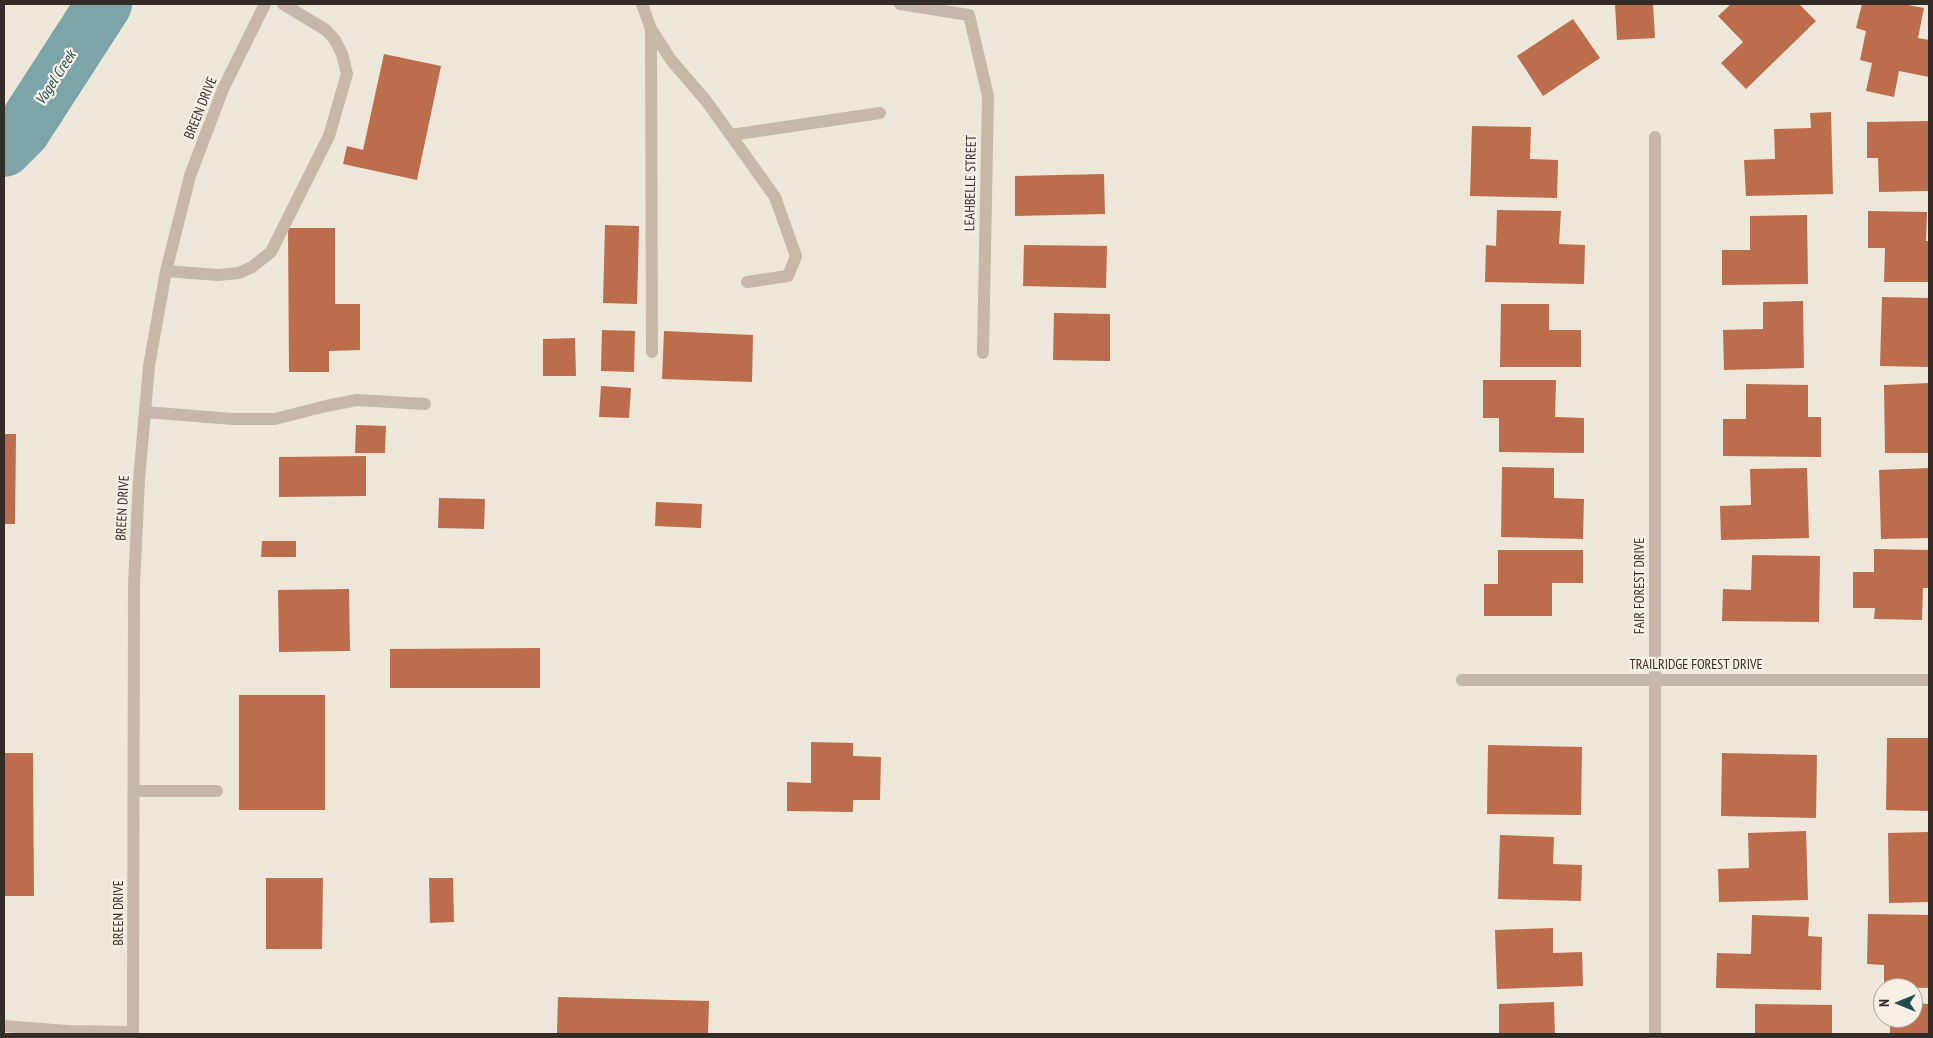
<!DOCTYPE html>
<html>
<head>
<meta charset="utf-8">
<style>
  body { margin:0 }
  #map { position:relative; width:1933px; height:1038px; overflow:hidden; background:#efe6da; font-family:"PT Sans Narrow",sans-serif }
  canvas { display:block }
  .frame { position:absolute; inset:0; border:5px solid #332c27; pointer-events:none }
  .north { position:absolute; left:1873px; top:978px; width:50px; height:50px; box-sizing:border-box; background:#f7f0e6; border:1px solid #a9a29a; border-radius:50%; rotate:270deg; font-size:14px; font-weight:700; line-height:20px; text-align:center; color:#332c27 }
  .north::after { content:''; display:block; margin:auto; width:18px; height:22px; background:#214b51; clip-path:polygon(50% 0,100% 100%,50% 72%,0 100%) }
</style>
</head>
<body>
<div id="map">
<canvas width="1933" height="1038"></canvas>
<div class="frame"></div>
<div class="north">N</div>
</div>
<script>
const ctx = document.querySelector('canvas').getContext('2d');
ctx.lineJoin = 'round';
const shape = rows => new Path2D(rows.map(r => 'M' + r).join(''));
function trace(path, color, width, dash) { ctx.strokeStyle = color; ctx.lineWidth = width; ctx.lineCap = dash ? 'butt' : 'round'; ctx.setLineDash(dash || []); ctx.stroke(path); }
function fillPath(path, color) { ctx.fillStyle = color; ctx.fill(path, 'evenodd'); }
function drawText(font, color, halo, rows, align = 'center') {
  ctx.font = font + ' "PT Sans Narrow",sans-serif'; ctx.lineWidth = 4.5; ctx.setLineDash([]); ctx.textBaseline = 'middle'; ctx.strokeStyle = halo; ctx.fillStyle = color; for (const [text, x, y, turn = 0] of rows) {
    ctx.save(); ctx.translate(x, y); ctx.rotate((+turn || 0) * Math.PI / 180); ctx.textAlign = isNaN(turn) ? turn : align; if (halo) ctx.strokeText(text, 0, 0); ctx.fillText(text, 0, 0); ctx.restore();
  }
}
trace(shape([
  [4,149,22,131,104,4]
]), '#7ca5a9', 56);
fillPath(shape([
  [1615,4,1653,4,1655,38,1617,40],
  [1731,4,1799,4,1816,21,1746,89,1721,63,1743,42,1718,16],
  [1862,4,1903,4,1924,8,1918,38,1929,40,1929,77,1899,71,1894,97,1866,91,1872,63,1860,60,1866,31,1856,28],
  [1573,19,1600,58,1543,96,1517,56],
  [384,54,441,66,417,180,343,164,347,146,363,150],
  [1831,112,1833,194,1746,196,1744,160,1775,159,1774,129,1811,128,1810,113],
  [1929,121,1929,191,1879,192,1878,158,1867,158,1867,122],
  [1472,126,1531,127,1530,159,1558,160,1557,198,1470,196],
  [1104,174,1105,214,1015,216,1015,176],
  [1497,210,1561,211,1559,244,1585,245,1584,284,1485,282,1486,245,1496,246],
  [1868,211,1927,212,1926,241,1929,241,1929,282,1884,282,1885,248,1868,248],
  [1807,215,1808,284,1722,285,1722,250,1750,250,1750,216],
  [605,225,639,226,637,304,603,303],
  [288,228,335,228,335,304,360,304,360,350,329,351,329,372,289,372],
  [1024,245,1107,246,1106,288,1023,286],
  [1882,297,1929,298,1929,367,1880,366],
  [1803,301,1804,368,1724,370,1723,330,1763,329,1763,302],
  [1501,304,1549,304,1549,330,1581,330,1581,367,1500,367],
  [1054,313,1110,314,1110,361,1053,360],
  [602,330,635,331,634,372,601,371],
  [664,331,753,335,752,382,662,379],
  [575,338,576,376,543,376,543,339],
  [1483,380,1556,380,1555,417,1584,418,1584,453,1499,452,1499,418,1483,418],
  [1929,383,1929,453,1885,453,1884,385],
  [1746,384,1808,385,1808,417,1821,417,1821,457,1723,456,1723,419,1746,419],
  [601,386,631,388,629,418,599,417],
  [356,425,386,426,385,453,355,453],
  [4,434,16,434,15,524,4,524],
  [366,456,366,496,279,497,279,457],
  [1502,467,1554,468,1554,498,1584,499,1583,539,1501,537],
  [1807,468,1809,538,1721,540,1720,506,1751,505,1750,469],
  [1929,468,1929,538,1881,539,1879,470],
  [439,498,485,499,484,529,438,528],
  [656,502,702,504,701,528,655,526],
  [262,541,296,541,296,557,261,557],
  [1874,549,1929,550,1929,588,1923,588,1922,620,1874,619,1875,608,1853,608,1853,572,1874,572],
  [1498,550,1583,550,1583,583,1552,583,1552,616,1484,616,1484,584,1498,584],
  [1752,555,1820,556,1819,622,1722,621,1723,589,1751,590],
  [349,589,350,651,279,652,278,590],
  [540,648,540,688,390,688,390,649],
  [239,695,325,695,325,810,239,810],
  [1887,738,1929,738,1929,811,1886,810],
  [811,742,853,743,853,756,881,757,880,800,853,800,853,812,787,811,787,782,811,783],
  [1488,745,1582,747,1581,815,1487,814],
  [4,753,33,753,34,896,4,896],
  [1722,753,1817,755,1816,818,1721,816],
  [1806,831,1808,900,1719,902,1718,869,1749,868,1748,833],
  [1929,832,1929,902,1889,903,1888,833],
  [1500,835,1554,837,1553,864,1582,865,1581,901,1498,899],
  [266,878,323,878,322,949,266,949],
  [429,878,453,878,454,922,430,923],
  [1868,914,1929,915,1929,988,1884,987,1884,965,1867,964],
  [1752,915,1809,917,1808,936,1822,937,1821,990,1716,988,1717,953,1751,954],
  [1553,928,1553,953,1582,952,1583,986,1497,989,1495,930],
  [558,997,709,1001,708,1034,557,1034],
  [1554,1002,1555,1034,1499,1034,1499,1004],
  [1913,1003,1929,1004,1929,1034,1890,1034,1890,1018,1913,1018],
  [1755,1004,1832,1005,1832,1034,1755,1034]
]), '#bb6d4c');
trace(shape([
  [642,4,651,29,652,352],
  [651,29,671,60,707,102,775,197,796,256,788,276,747,282],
  [731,135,880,113],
  [166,271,218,275,239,273,252,267,271,252,329,136,347,74,342,54,335,40,326,30,283,4],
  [145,412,233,419,275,419,326,406,357,400,425,404],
  [134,791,217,791],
  [4,1026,67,1031,133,1032]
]), '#c6b7a8', 12);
trace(shape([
  [900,4,969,15,988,96,983,353],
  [1462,680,1929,680],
  [1655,1034,1655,137]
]), '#c6b7a8', 12);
trace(shape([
  [133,1034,134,585,139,480,149,366,166,271,190,176,223,89,265,4]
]), '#c6b7a8', 12);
drawText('14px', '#332c27', '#f7f0e6', [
  ["BREEN DRIVE",201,108,-68],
  ["LEAHBELLE STREET",971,183,-89],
  ["BREEN DRIVE",123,508,-87],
  ["FAIR FOREST DRIVE",1640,586,-90],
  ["TRAILRIDGE FOREST DRIVE",1696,665],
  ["BREEN DRIVE",119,913,-90]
]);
drawText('italic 15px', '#214b51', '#f7f0e6', [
  ["Vogel Creek",56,78,-57]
]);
</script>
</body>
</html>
